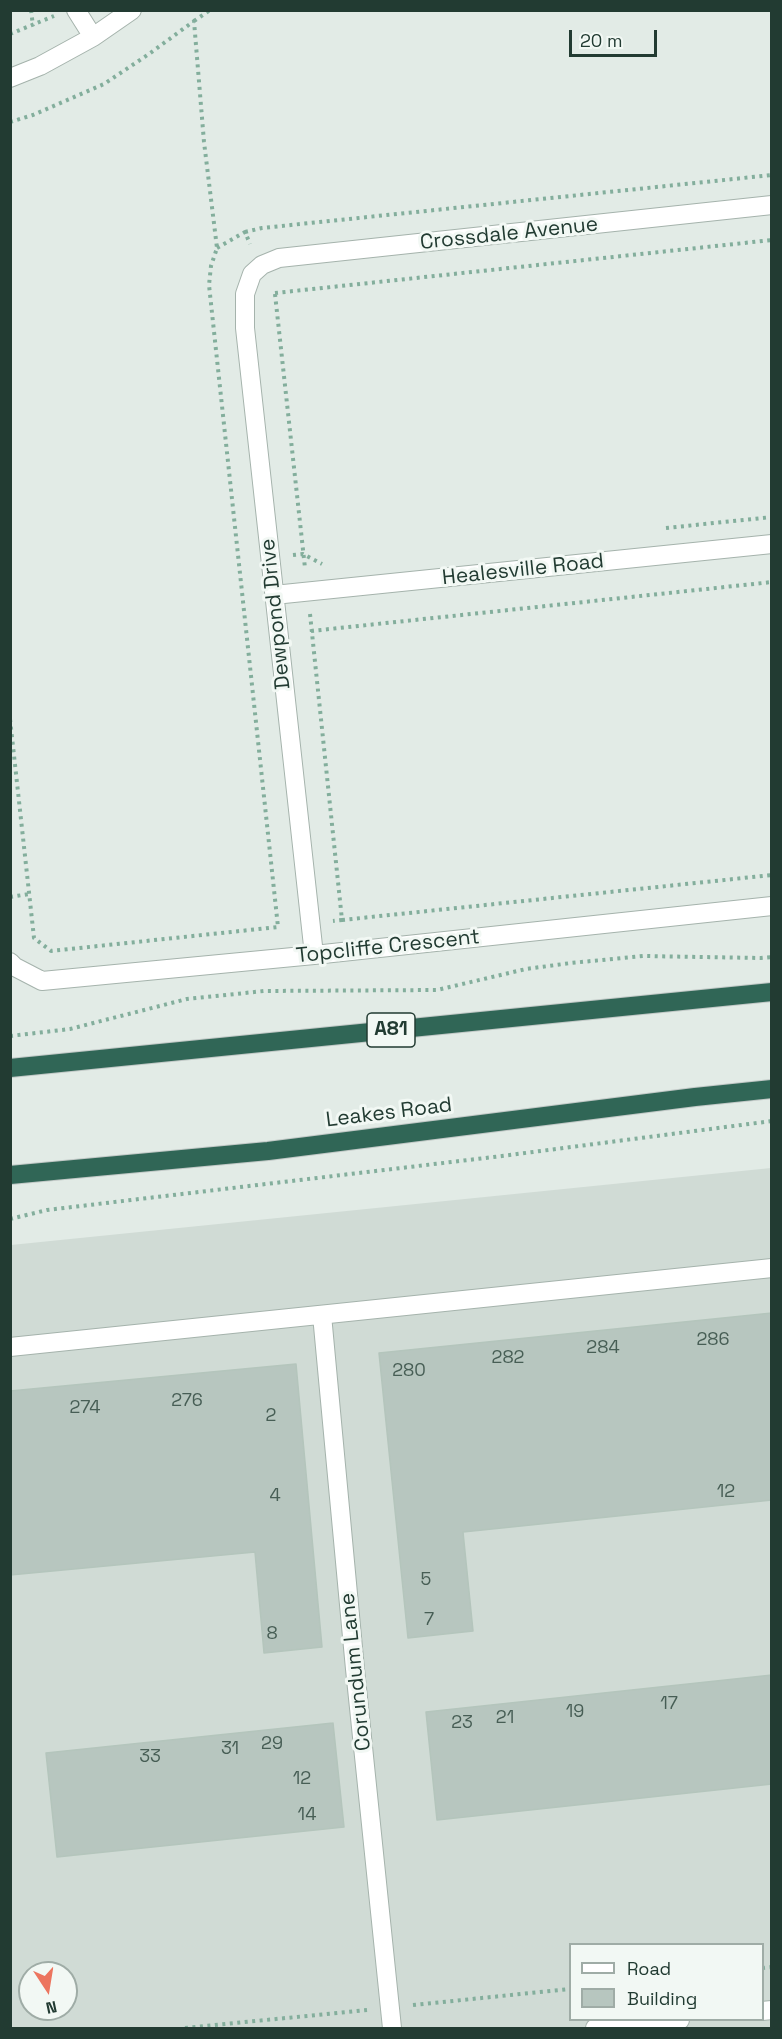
<!DOCTYPE html>
<html>
<head>
<meta charset="utf-8">
<style>
  body { margin:0 }
  #map { position:relative; width:782px; height:2039px; overflow:hidden; background:#e2ebe6; font-family:"Space Grotesk",sans-serif }
  canvas { display:block }
  .frame { position:absolute; inset:0; border:12px solid #223b32; pointer-events:none }
  .legend { position:absolute; left:569px; top:1943px; width:195px; height:78px; box-sizing:border-box; background:#f2f8f4; border:2px solid #9faca6; margin:0; padding:8px 10px; list-style:none; font-size:18px; color:#223b32 }
  .legend li { display:flex; align-items:center; gap:12px; height:30px }
  .legend b { width:30px; border:2px solid #9faca6 }
  .north { position:absolute; left:18px; top:1961px; width:60px; height:60px; box-sizing:border-box; background:#f2f8f4; border:2px solid #9faca6; border-radius:50%; rotate:168deg; font-size:16px; font-weight:700; line-height:24px; text-align:center; color:#223b32 }
  .north::after { content:''; display:block; margin:auto; width:21px; height:27px; background:#ec755f; clip-path:polygon(50% 0,100% 100%,50% 72%,0 100%) }
  .scale { position:absolute; left:569px; top:30px; width:88px; height:27px; box-sizing:border-box; border:3px solid #223b32; border-top:0; padding-left:8px; font-size:18px; line-height:21px; white-space:nowrap; color:#223b32; -webkit-text-stroke:4px #f2f8f4; paint-order:stroke }
</style>
</head>
<body>
<div id="map">
<canvas width="782" height="2039"></canvas>
<div class="frame"></div>
<ul class="legend">
<li><b style="height:8px;background:#fff"></b>Road</li>
<li><b style="height:16px;background:#b7c6bf"></b>Building</li>
</ul>
<div class="north">N</div>
<div class="scale">20 m</div>
</div>
<script>
const ctx = document.querySelector('canvas').getContext('2d');
ctx.lineJoin = 'round';
function fillPath(path, color) { ctx.fillStyle = color; ctx.fill(path, 'evenodd'); }
const shape = rows => new Path2D(rows.map(r => 'M' + r).join(''));
function trace(path, color, width, dash) { ctx.strokeStyle = color; ctx.lineWidth = width; ctx.lineCap = dash ? 'butt' : 'round'; ctx.setLineDash(dash || []); ctx.stroke(path); }
function drawText(font, color, halo, rows, align = 'center') {
  ctx.font = font + ' "Space Grotesk",sans-serif'; ctx.lineWidth = 6; ctx.setLineDash([]); ctx.textBaseline = 'middle'; ctx.strokeStyle = halo; ctx.fillStyle = color; for (const [text, x, y, turn = 0] of rows) {
    ctx.save(); ctx.translate(x, y); ctx.rotate((+turn || 0) * Math.PI / 180); ctx.textAlign = isNaN(turn) ? turn : align; if (halo) ctx.strokeText(text, 0, 0); ctx.fillText(text, 0, 0); ctx.restore();
  }
}
fillPath(shape([
  [771,1168,771,2028,11,2028,11,1245],
  [570,1944,762,1944,762,2020,570,2020],
  [30,1973,66,1973,66,2009,30,2009]
]), '#d0dbd5');
const building = shape([
  [772,1313,772,1500,463,1532,473,1631,408,1638,379,1353,772,1313],
  [296,1364,322,1647,264,1653,255,1552,10,1575,10,1391,296,1364],
  [772,1675,772,1784,437,1820,426,1712,772,1675],
  [333,1723,344,1827,57,1857,46,1753,333,1723]
]);
fillPath(building, '#b7c6bf');
trace(building, '#b4c5bc', 1.5);
const minor = shape([
  [76,10,93,37],
  [10,78,40,66,93,37,132,10],
  [274,595,772,544],
  [314,955,245,328,245,294,252,274,262,265,279,258,772,205],
  [10,962,15,967,42,981,314,955,772,906],
  [322,1315,355,1669,392,2028],
  [10,1347,772,1268],
  [762,2011,772,2010],
  [595,2028,680,2020]
]);
const highway = shape([
  [10,1068,772,992],
  [10,1175,268,1151,695,1097,772,1089]
]);
trace(minor, '#a5b3ac', 20);
trace(highway, '#c1c8c6', 20);
trace(shape([
  [31,10,33,26],
  [194,21,210,10],
  [10,34,54,16],
  [10,122,33,115,104,84,149,54,194,21,204,142,217,248,211,266,209,285,278,927,51,951,34,938,10,719],
  [245,232,262,228,772,175],
  [217,248,245,232,250,244],
  [275,293,772,240],
  [275,294,305,568],
  [666,528,772,517],
  [293,555,303,554,322,564],
  [310,614,342,920,333,921],
  [311,631,772,582],
  [10,897,29,894],
  [342,920,772,875],
  [10,1036,70,1029,187,999,264,991,437,990,526,969,571,963,643,956,761,958,772,957],
  [10,1219,47,1210,502,1156,772,1121],
  [762,1968,772,1967],
  [413,2005,570,1989],
  [185,2028,367,2010]
]), '#83ae9c', 4, [3, 4.5]);
trace(minor, '#fff', 18);
trace(highway, '#306656', 18);
drawText('18px', '#475e55', null, [
  ["286",713,1340],
  ["284",603,1348],
  ["282",508,1358],
  ["280",409,1371],
  ["276",187,1401],
  ["274",85,1408],
  ["2",271,1416],
  ["12",726,1492],
  ["4",275,1496],
  ["5",426,1580],
  ["7",429,1620],
  ["8",272,1634],
  ["17",669,1704],
  ["19",575,1712],
  ["21",505,1718],
  ["23",462,1723],
  ["29",272,1744],
  ["31",230,1749],
  ["33",150,1757],
  ["12",302,1779],
  ["14",307,1815]
]);
for (const [x, y, w] of [
  [391,1030,48]
]) { const box = new Path2D(); box.roundRect(x - w / 2, y - 17, w, 34, 4.5); ctx.fillStyle = '#f2f8f4'; ctx.fill(box); trace(box, '#223b32', 1.5); }
drawText('bold 20px', '#223b32', null, [
  ["A81",391,1030]
]);
drawText('21px', '#223b32', '#f2f8f4', [
  ["Crossdale Avenue",509,234,-6],
  ["Healesville Road",523,570,-6],
  ["Dewpond Drive",276,614,-96],
  ["Topcliffe Crescent",388,947,-6],
  ["Leakes Road",389,1113,-7],
  ["Corundum Lane",356,1672,-96]
]);
</script>
</body>
</html>
